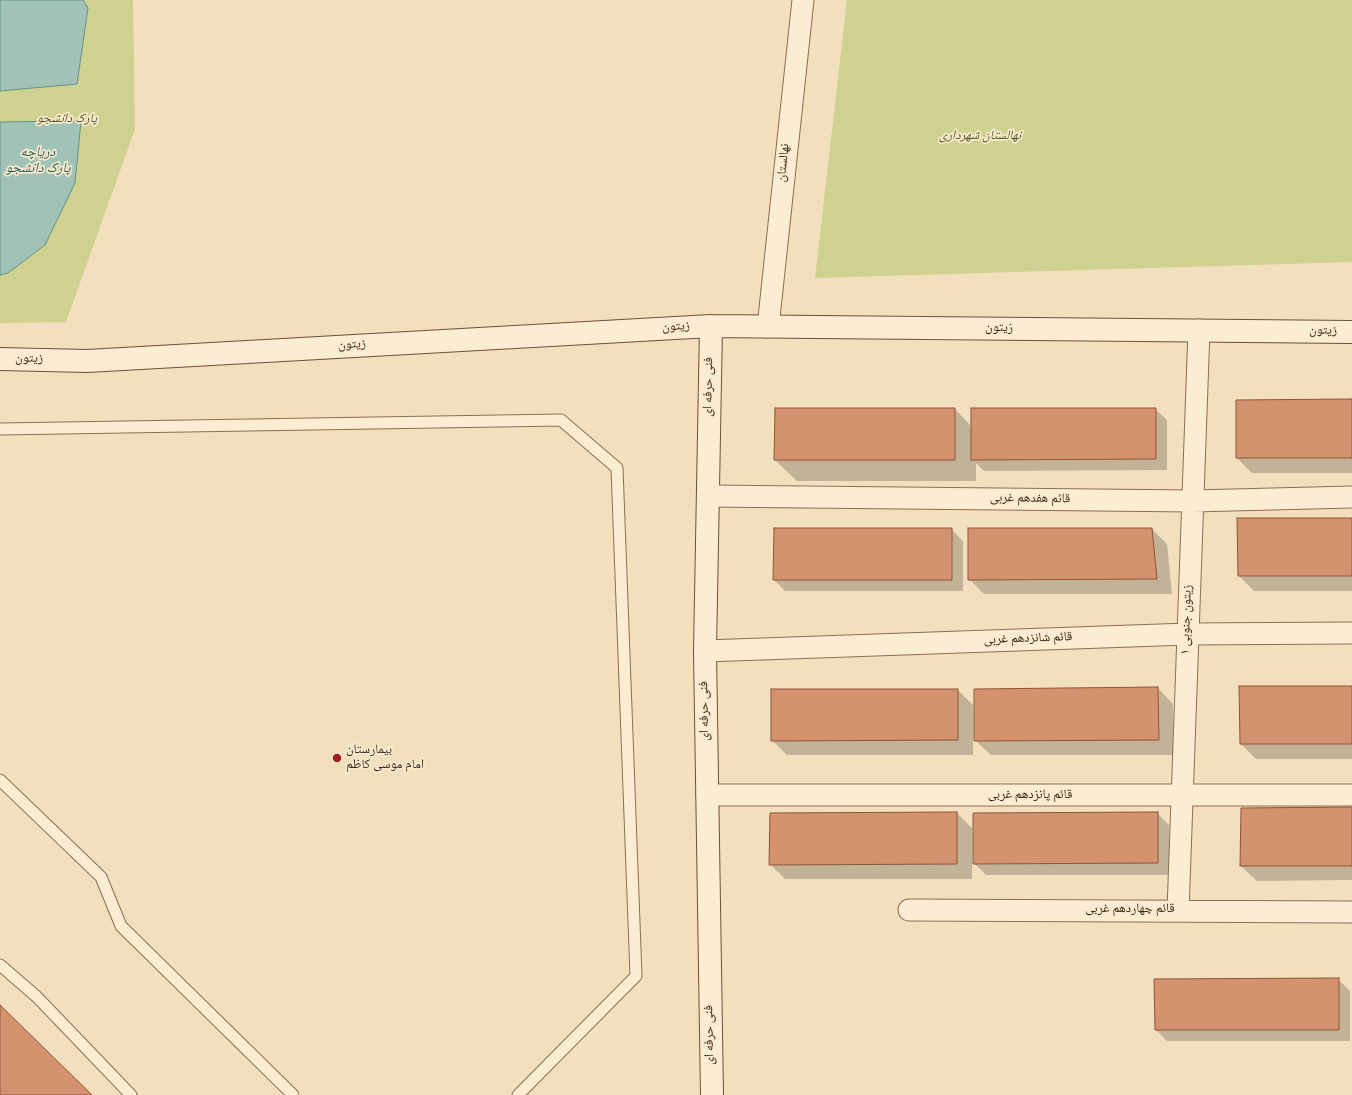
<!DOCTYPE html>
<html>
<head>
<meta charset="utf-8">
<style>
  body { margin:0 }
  canvas { display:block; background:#f2dfbd }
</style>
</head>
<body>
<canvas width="1352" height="1095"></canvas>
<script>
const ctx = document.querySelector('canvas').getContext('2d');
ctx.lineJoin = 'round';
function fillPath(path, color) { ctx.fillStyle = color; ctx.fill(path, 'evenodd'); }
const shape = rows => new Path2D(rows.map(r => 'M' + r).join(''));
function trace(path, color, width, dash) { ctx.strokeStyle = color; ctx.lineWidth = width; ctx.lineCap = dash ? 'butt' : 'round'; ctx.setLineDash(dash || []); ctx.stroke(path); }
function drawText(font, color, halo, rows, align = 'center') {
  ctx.font = font + ' Georgia,"Noto Naskh Arabic",serif'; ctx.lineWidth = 3.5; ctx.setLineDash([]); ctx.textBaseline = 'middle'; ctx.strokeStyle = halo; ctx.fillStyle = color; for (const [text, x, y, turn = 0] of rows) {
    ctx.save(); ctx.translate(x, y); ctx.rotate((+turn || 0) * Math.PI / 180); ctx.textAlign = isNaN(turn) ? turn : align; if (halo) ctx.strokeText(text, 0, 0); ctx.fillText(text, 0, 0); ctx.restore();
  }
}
fillPath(shape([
  [0,0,133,0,135,129,66,322,0,323],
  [847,0,1352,0,1352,262,815,278]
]), '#ced190');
const water = shape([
  [0,0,83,0,88,8,77,84,0,91,0,0],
  [81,121,75,183,45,245,8,273,0,275,0,122,81,121]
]);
fillPath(water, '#a1c3b7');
trace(water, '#679184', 1);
fillPath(shape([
  [1352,400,1352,473,1252,473,1237,458],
  [955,409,972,427,1155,409,1167,420,1167,470,984,471,976,463,976,481,797,481,775,460],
  [1352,519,1352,591,1254,591,1239,576],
  [951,529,963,541,963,591,785,591,774,580],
  [1152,529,1167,544,1172,594,984,594,969,579],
  [1352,687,1352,759,1256,759,1241,744],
  [1158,688,1173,704,1174,755,991,755,975,740,975,690],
  [958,690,973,705,973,755,787,755,772,740],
  [1352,808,1352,880,1257,881,1241,866],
  [957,813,972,828,972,879,785,879,770,864],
  [1157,813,1169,825,1169,875,986,875,974,863],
  [1338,979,1350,991,1350,1041,1167,1041,1156,1030]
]), '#0003');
const building = shape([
  [1352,399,1352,458,1236,458,1236,400,1352,399],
  [775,408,955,408,955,460,774,460,775,408],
  [971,408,1156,408,1156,459,971,460,971,408],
  [1237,518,1352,518,1352,576,1238,576,1237,518],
  [774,528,952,528,952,580,773,580,774,528],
  [968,528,1152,528,1157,579,968,580,968,528],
  [1239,686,1352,686,1352,744,1240,744,1239,686],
  [1158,687,1159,740,974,741,974,689,1158,687],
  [771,689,958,689,958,740,771,741,771,689],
  [1352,807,1352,866,1240,866,1241,808,1352,807],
  [957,812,957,864,769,865,770,813,957,812],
  [1158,812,1158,863,973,864,973,813,1158,812],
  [1339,978,1339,1030,1155,1030,1154,979,1339,978],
  [0,1005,92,1095,0,1095,0,1005]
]);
fillPath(building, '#d4926f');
trace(building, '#8d5438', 1);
const lane = shape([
  [0,429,561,420,617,468,636,976,518,1095],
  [0,780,101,877,121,926,293,1095],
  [0,965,37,997,131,1095]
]);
const street = shape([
  [768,327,803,0],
  [708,496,1193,501,1352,497],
  [705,651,1188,634,1352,633],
  [707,795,1352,795],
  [909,910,1352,912],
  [1178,911,1199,330]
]);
const secondary = shape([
  [711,326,705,651,712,1095],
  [0,359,87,361,711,326,1352,332]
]);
trace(lane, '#8c6e54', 13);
trace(street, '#8c6e54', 23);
trace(secondary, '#6d4f38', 24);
trace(lane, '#fcecd1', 11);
trace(street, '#fcecd1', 21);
trace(secondary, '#fcecd1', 22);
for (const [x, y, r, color] of [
  [337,758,5,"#a11e27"]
]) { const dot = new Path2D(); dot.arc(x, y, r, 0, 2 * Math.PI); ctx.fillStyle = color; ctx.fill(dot); trace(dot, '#f9e9cd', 1.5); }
drawText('italic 13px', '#4d581f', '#f9e9cd', [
  ["پارک دانشجو",67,120],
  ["نهالستان شهرداری",980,137]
]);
drawText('13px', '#39271a', '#f9e9cd', [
  ["نهالستان",785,163,-84],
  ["زیتون",676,328,-3],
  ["زیتون",999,329],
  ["زیتون",1323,332,1],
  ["زیتون",352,346,-3],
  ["زیتون",29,360,1],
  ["فنی حرفه ای",710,387,-89],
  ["قائم هفدهم غربی",1030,500,1],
  ["زیتون جنوبی ۱",1188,620,-88],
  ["قائم شانزدهم غربی",1028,640,-2],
  ["فنی حرفه ای",706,711,-91],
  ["قائم پانزدهم غربی",1030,796],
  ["قائم چهاردهم غربی",1130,910],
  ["فنی حرفه ای",711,1035,-91]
]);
drawText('13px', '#39271a', '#f9e9cd', [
  ["بیمارستان",346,751],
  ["امام موسی کاظم",346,766]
], 'left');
drawText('italic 14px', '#285b54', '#f9e9cd', [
  ["دریاچه",38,154],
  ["پارک دانشجو",38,170]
]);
</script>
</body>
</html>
